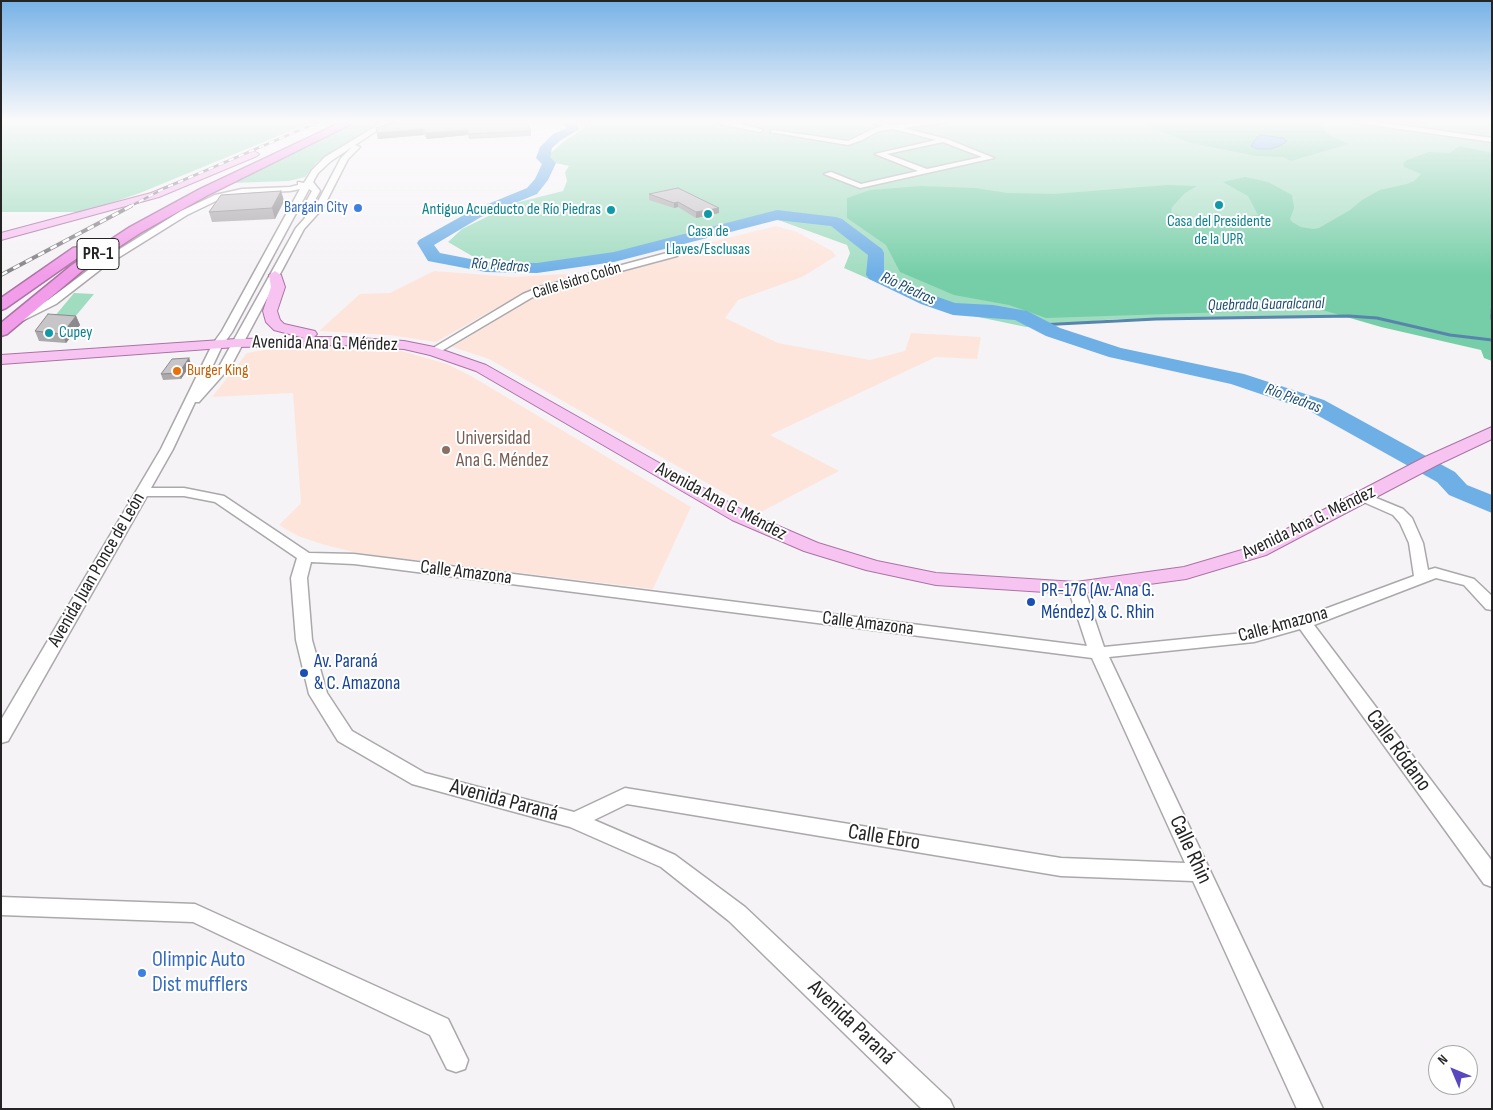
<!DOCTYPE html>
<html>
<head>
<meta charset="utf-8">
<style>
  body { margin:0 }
  #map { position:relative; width:1493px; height:1110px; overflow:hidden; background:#f6f3f7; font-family:"Sofia Sans Condensed",sans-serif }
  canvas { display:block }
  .frame { position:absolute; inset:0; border:2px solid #252425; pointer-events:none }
  .north { position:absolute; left:1428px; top:1045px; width:50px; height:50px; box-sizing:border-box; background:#fff; border:1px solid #a8a7a8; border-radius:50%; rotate:315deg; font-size:14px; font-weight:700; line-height:20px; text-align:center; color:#252425 }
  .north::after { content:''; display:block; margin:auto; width:18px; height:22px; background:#5748c0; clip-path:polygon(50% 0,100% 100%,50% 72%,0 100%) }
</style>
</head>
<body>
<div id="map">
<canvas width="1493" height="1110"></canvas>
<div class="frame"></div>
<div class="north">N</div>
</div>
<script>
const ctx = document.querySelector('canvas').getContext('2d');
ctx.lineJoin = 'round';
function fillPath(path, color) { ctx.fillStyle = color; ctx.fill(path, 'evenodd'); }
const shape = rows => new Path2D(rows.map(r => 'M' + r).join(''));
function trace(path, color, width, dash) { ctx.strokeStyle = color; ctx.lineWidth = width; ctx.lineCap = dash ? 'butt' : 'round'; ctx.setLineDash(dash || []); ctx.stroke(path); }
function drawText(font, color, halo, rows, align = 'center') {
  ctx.font = font + ' "Sofia Sans Condensed",sans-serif'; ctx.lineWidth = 4; ctx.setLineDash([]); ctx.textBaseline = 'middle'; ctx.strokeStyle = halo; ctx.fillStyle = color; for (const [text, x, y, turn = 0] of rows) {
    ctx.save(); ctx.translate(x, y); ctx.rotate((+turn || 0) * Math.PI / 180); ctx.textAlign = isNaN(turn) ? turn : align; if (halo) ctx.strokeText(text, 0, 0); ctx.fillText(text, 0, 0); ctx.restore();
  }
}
fillPath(shape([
  [776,226,797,232,832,251,836,256,802,277,738,300,725,318,778,343,870,360,905,351,911,333,981,337,977,359,936,357,770,435,839,471,761,512,751,508,489,359,452,347,533,298,563,287,683,256,675,251],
  [434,271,512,277,566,274,569,277,532,288,436,342,389,335,319,331,360,294,390,293],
  [391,348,447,364,471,376,691,507,653,589,358,553,325,545,298,536,279,525,301,503,293,393,212,397,247,353,264,350]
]), '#fde5db');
fillPath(shape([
  [1,120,317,120,140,193,85,212,1,212],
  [359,120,386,120,317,162,305,177,289,181,233,183,304,146],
  [580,120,1492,120,1492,310,1328,318,1117,319,1026,327,935,308,844,268,850,253,847,245,770,217,655,249,590,262,525,264,472,256,448,242,462,229,515,203,563,191,567,181,565,172,569,166,538,159,553,151,562,143,585,127],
  [74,293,94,294,74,318,54,317]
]), '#a0dcc0');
fillPath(shape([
  [1140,120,1314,120,1331,136,1349,144,1291,161,1283,157,1256,156,1191,143,1157,130],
  [1262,135,1269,135,1283,138,1280,146,1270,149,1251,146,1258,136],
  [1459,146,1492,153,1492,361,1484,358,1481,350,1381,327,1319,309,1046,318,1009,305,954,295,900,272,886,245,847,218,847,198,870,190,921,186,975,188,1007,193,1054,194,1167,185,1197,186,1185,193,1172,207,1171,212,1190,220,1219,220,1258,215,1248,196,1223,182,1245,177,1268,182,1292,195,1294,208,1290,219,1292,222,1301,227,1313,229,1319,228,1350,210,1362,200,1380,190,1407,184,1414,181,1421,174,1404,167,1403,163,1407,160,1429,152,1450,153]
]), '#75cea7');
const water = shape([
  [1262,135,1283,138,1287,141,1280,146,1270,149,1257,149,1251,146,1258,136,1262,135]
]);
fillPath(water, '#6eafe6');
trace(water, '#5885ac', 1);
trace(shape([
  [1492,309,1492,316]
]), '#5885ac', 2.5);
trace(shape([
  [1492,315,1492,319],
  [1039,325,1156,319,1349,316,1377,318,1450,335,1492,340]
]), '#5885ac', 3);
fillPath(shape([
  [558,120,572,120,580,129,561,140,552,148,550,157,556,163,548,180,537,194,481,217,434,245,440,253,486,262,537,263,614,252,777,210,836,217,842,219,882,249,884,253,884,273,935,296,955,303,993,305,1027,311,1060,328,1121,348,1244,374,1324,400,1455,472,1467,485,1492,495,1492,513,1449,495,1437,482,1308,410,1231,384,1109,357,1046,336,1015,320,953,315,921,304,869,279,866,275,868,255,831,226,777,220,614,262,537,273,486,272,428,261,417,243,419,240,471,211,527,188,535,179,542,164,536,158,540,147,553,134,567,128,558,120]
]), '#6eafe6');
trace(shape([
  [760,130,773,132]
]), '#cccacd', 8, [8, 4]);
const minor = shape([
  [386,120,393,120,355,145,360,147,348,159,323,208,304,229,231,366,199,402,195,402,173,449,151,488,184,488,224,496,309,553,354,554,1087,646,1068,588,1070,585,1076,583,1082,585,1084,588,1104,647,1254,632,1298,619,1414,576,1409,543,1400,523,1393,515,1359,500,1357,497,1359,494,1364,493,1403,509,1412,518,1423,543,1428,570,1435,568,1474,579,1492,596,1492,610,1486,609,1464,585,1436,578,1314,625,1492,861,1492,887,1484,884,1300,629,1254,642,1109,657,1323,1109,1297,1109,1193,881,1061,876,627,804,594,820,675,855,745,907,950,1100,954,1109,922,1109,729,921,661,867,570,827,412,784,338,741,309,694,296,640,291,578,297,558,215,502,184,496,147,496,8,741,1,743,1,720,161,449,212,345,222,331,300,189,290,191,248,193,220,199,187,215,105,266,56,304,22,321,14,321,13,319,48,300,99,262,181,211,215,195,242,189,290,187,298,185,298,182,304,183,312,170,325,157,386,120],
  [352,147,341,158,315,207,311,212,310,209,320,191,313,182,318,173,331,161,352,147],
  [309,189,312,191,302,209,305,218,296,228,220,365,206,380,222,346,232,332,309,189],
  [311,562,354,564,1092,658,1185,863,1061,858,625,788,574,812,425,773,352,731,327,693,312,640,307,578,311,562],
  [719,120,726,120,763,130,760,132,720,124,717,122,719,120],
  [863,120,873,120,893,125,933,120,951,120,948,122,904,128,947,139,994,158,860,188,824,174,831,172,861,184,918,171,875,154,936,140,893,129,879,131,862,140,848,145,770,132,773,130,848,141,875,128,883,126,863,120],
  [943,142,982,157,927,169,887,154,943,142],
  [1347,120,1363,120,1492,138,1492,142,1350,122,1347,120],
  [674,251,679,254,677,256,546,291,531,298,438,353,430,353,428,351,523,294,540,287,674,251],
  [1,897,195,904,448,1019,468,1060,465,1069,456,1072,447,1069,430,1035,193,922,1,915,1,897]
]);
const major = shape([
  [254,151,259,154,257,156,159,197,1,240,1,233,151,193,254,151],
  [275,271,281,275,285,287,277,311,280,320,284,324,315,331,317,334,314,337,342,337,404,341,434,347,486,365,746,512,818,543,877,561,936,573,1076,582,1184,567,1252,547,1425,457,1492,427,1492,439,1437,465,1266,555,1186,579,1076,594,936,585,866,570,804,551,732,520,476,371,430,355,404,349,342,345,236,347,1,364,1,355,236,339,304,338,274,330,266,322,263,311,271,287,269,275,275,271]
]);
const highway = shape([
  [346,120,359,120,208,195,140,233,82,271,7,334,1,336,1,323,72,265,130,227,200,189,346,120],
  [78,247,85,251,83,254,6,308,1,310,1,298,73,248,78,247]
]);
trace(minor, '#aba8ab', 3);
trace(major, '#aa73a4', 2);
trace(highway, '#aa73a4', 3);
fillPath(minor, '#fff');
fillPath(major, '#f7c4f2');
fillPath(highway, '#f29de9');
const railFar1 = shape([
  [129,207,165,188,323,120]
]);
const rail = shape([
  [1,275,131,206]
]);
trace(railFar1, '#858386', 2.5);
trace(rail, '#858386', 4);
trace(railFar1, '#fff', 2, [5.5]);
trace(rail, '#fff', 2.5, [7]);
fillPath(shape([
  [376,128,531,131,531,136,469,139,468,135,427,139,424,135,378,139],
  [281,191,284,201,275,219,212,222,209,212],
  [649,194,719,208,719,213,696,218,678,207,674,208,649,200],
  [76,316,80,325,66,343,39,341,35,331],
  [189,358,191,364,181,379,163,380,161,374]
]), '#aca9ad');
fillPath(shape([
  [423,129,424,135,378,139,377,133],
  [468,130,468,135,427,139,426,133],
  [281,191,284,201,275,219,272,208],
  [678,202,678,207,674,208,674,203],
  [719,208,719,213,696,218,696,212],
  [76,316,80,325,66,343,62,334],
  [189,358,191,364,181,379,179,373]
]), '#8c8a8d');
const building = shape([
  [402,120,526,120,531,131,468,134,468,130,426,133,423,129,377,133,376,128,402,120],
  [678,188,719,208,696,212,678,202,674,203,649,194,678,188],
  [281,191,272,208,209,212,221,195,281,191],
  [48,314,76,316,62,334,35,331,48,314],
  [189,358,179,373,161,374,172,359,189,358]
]);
fillPath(building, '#c8c5c9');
trace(building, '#8c8a8d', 1);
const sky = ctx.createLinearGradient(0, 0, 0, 275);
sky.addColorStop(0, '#77b2e7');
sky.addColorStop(0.44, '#fbfafb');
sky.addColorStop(1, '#fbfafb00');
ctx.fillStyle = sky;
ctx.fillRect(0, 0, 1493, 275);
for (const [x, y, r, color] of [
  [1219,205,5,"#0f9aa8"],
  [358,208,5,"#3f7fe0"],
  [611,210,5,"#0f9aa8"],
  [708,214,5,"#0f9aa8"],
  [49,333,5,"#0f9aa8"],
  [177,371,5,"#e8710a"],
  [446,450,5,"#8d6e63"],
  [1031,602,5,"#1a4fb4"],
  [304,673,5,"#1a4fb4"],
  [142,973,5,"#3f7fe0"]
]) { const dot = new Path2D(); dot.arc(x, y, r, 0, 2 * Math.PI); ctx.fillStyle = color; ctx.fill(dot); trace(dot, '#fff', 2); }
drawText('16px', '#366cbe', '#fff', [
  ["Bargain City",348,208]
], 'right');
drawText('16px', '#0d838f', '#fff', [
  ["Antiguo Acueducto de Río Piedras",601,210,"right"],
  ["Casa del Presidente",1219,222],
  ["de la UPR",1219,240],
  ["Casa de",708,232],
  ["Llaves/Esclusas",708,250],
  ["Cupey",59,333,"left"]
]);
drawText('italic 16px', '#1d4c71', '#fff', [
  ["Río Piedras",500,266,4],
  ["Río Piedras",908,289,25],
  ["Quebrada Guaralcanal",1266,305,-1],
  ["Río Piedras",1293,399,20]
]);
drawText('16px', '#252425', '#fff', [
  ["Calle Isidro Colón",577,281,-17]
]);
drawText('16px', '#c56008', '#fff', [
  ["Burger King",187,371]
], 'left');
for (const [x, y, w] of [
  [98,254,42]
]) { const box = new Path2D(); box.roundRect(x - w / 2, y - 15.5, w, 31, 4); ctx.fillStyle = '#fff'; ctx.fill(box); trace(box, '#252425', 1); }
drawText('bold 18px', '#252425', null, [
  ["PR-1",98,254]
]);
drawText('19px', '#252425', '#fff', [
  ["Avenida Ana G. Méndez",325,344,1],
  ["Avenida Ana G. Méndez",721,502,28],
  ["Avenida Ana G. Méndez",1309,523,-26],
  ["Avenida Juan Ponce de León",97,570,-60],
  ["Calle Amazona",466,573,7],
  ["Calle Amazona",868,624,7],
  ["Calle Amazona",1283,625,-15]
]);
drawText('19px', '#785e54', '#fff', [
  ["Universidad",456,439],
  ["Ana G. Méndez",456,461]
], 'left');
drawText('19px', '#164399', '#fff', [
  ["PR-176 (Av. Ana G.",1041,591],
  ["Méndez) & C. Rhin",1041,613],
  ["Av. Paraná",314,662],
  ["& C. Amazona",314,684]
], 'left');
drawText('22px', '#252425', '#fff', [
  ["Calle Ródano",1398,751,54],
  ["Avenida Paraná",504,801,15],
  ["Calle Ebro",884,838,9],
  ["Calle Rhin",1190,850,65],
  ["Avenida Paraná",851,1023,44]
]);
drawText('22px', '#366cbe', '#fff', [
  ["Olimpic Auto",152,960],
  ["Dist mufflers",152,985]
], 'left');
</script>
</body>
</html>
